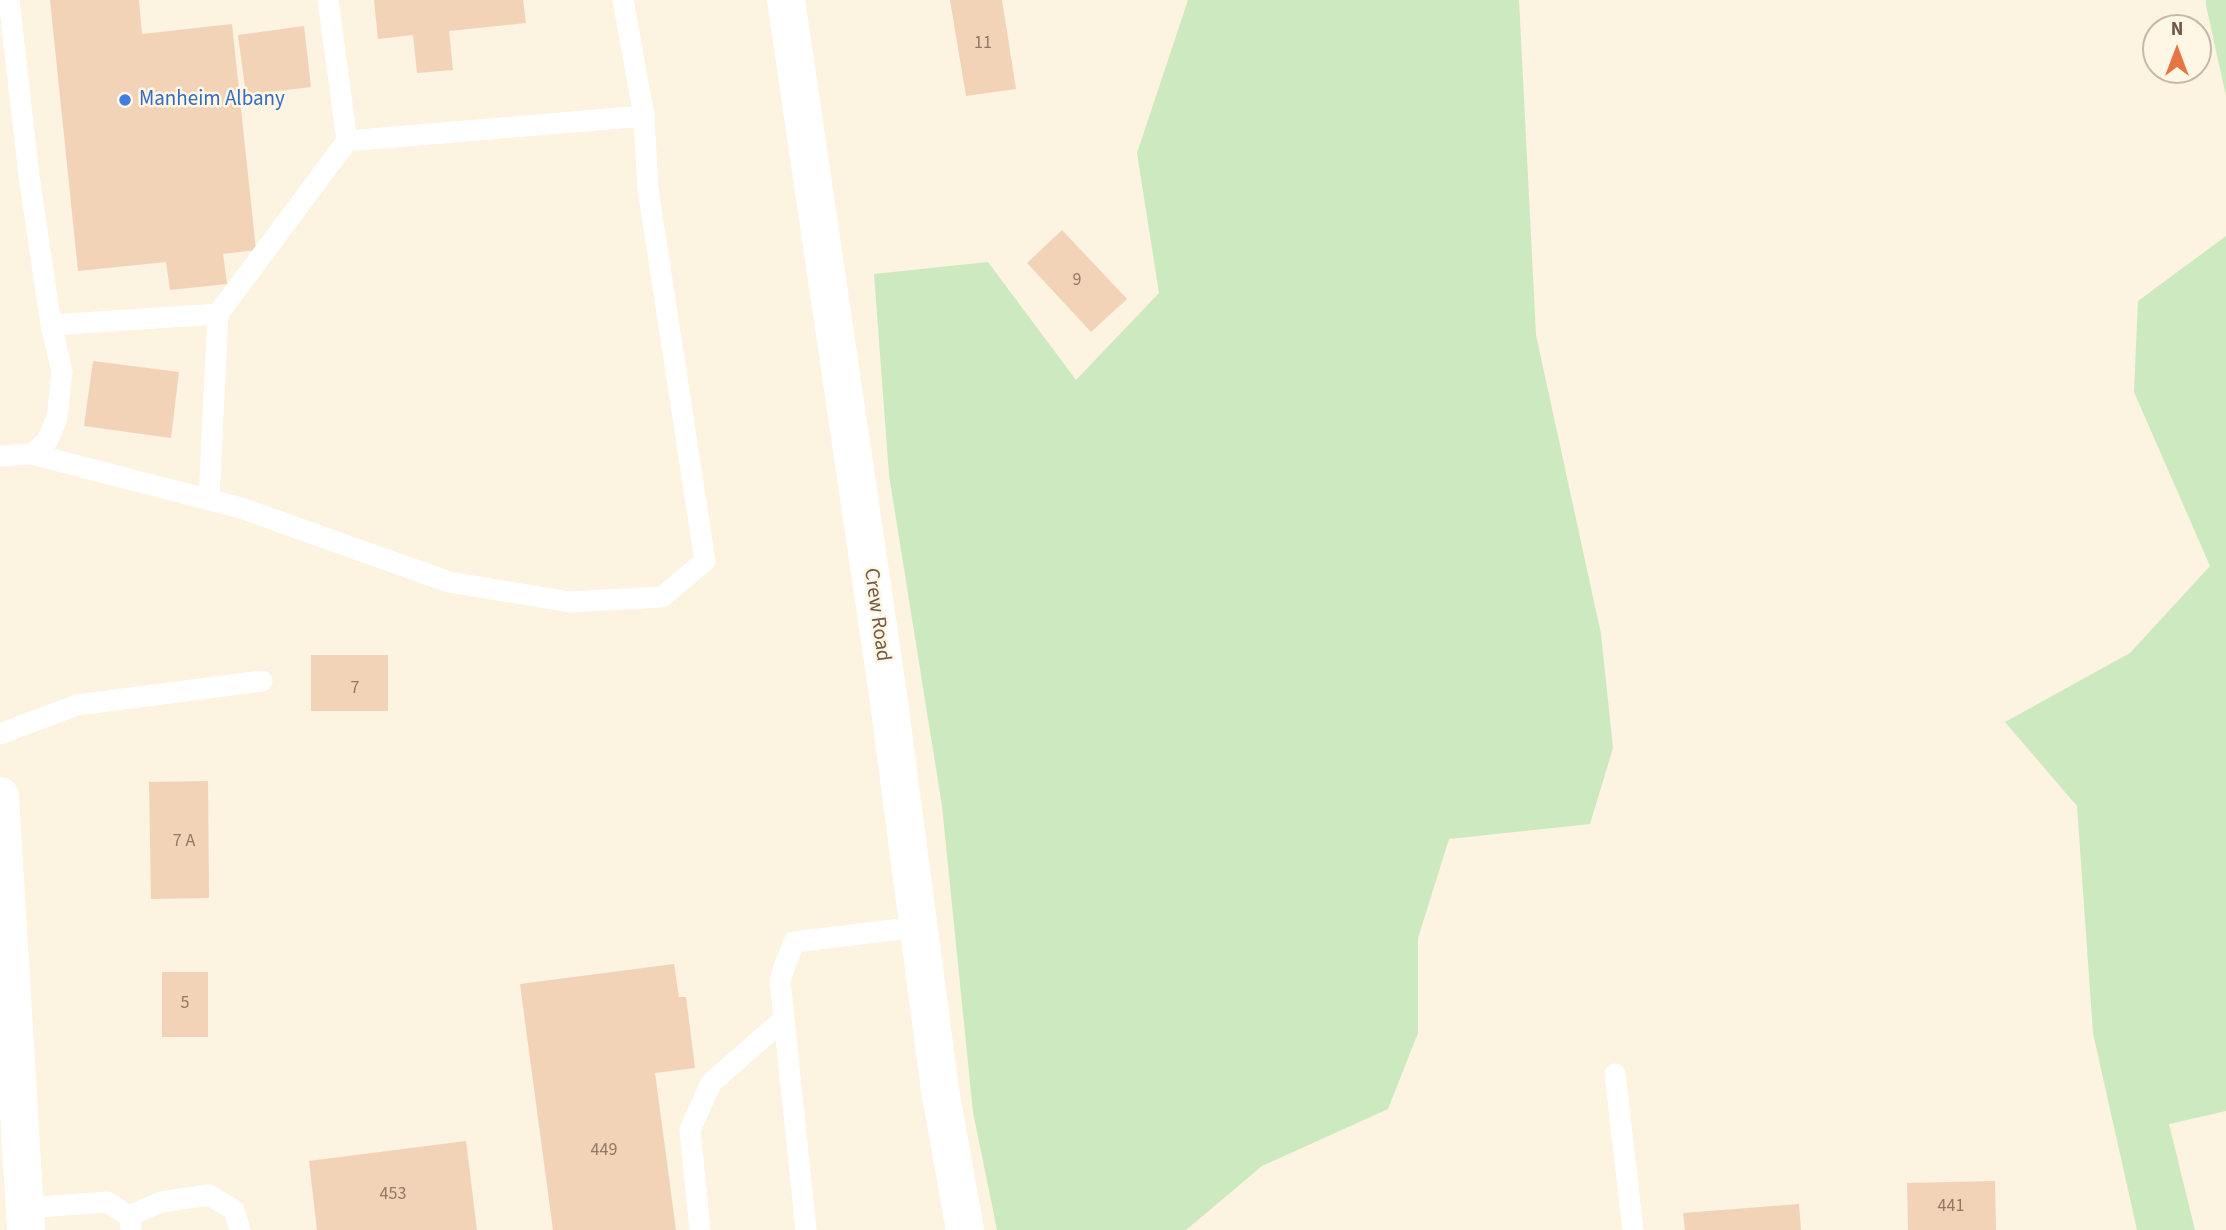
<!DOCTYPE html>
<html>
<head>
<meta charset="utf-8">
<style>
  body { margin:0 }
  #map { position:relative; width:2226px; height:1230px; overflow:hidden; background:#fcf3e0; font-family:"Source Sans 3",sans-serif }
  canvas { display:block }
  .north { position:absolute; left:2142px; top:14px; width:70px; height:70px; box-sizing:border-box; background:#fff7e6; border:2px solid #c7b8a6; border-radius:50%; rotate:0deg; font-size:19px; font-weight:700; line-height:28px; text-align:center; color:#735a47 }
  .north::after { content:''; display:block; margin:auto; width:24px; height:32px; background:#e87343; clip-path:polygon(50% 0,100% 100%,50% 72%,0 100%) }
</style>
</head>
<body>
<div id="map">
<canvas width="2226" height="1230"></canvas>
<div class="north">N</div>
</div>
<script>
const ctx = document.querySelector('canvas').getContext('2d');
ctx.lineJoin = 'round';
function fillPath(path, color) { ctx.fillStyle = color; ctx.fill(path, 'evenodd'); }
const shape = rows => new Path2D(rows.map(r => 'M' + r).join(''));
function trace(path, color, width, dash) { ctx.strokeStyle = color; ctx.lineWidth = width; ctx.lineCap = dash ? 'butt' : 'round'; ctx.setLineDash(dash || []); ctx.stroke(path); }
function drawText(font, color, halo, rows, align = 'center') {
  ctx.font = font + ' "Source Sans 3",sans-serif'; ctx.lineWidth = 5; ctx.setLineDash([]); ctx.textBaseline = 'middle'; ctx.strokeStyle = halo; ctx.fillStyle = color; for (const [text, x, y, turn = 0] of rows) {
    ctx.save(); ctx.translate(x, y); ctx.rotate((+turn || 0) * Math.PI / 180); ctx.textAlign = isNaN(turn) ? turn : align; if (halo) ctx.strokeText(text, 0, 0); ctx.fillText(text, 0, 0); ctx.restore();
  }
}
fillPath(shape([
  [1188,0,1519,0,1536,335,1601,634,1613,748,1590,824,1449,839,1418,938,1418,1033,1388,1109,1262,1166,1186,1230,997,1230,973,1112,942,806,889,475,874,274,988,262,1076,380,1159,293,1137,153],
  [2206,0,2226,0,2226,96,2206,5],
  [2226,236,2226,1111,2169,1124,2195,1230,2137,1230,2093,1033,2077,806,2005,722,2130,653,2210,566,2134,392,2138,301]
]), '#cde9bf');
fillPath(shape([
  [50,0,139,0,142,34,232,24,256,250,223,254,227,284,170,290,166,262,78,271],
  [374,0,523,0,526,23,449,31,453,70,417,73,413,35,378,39],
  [950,0,1002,0,1016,89,966,96],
  [304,26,311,87,246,95,238,35],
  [1062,230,1127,299,1091,332,1027,263],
  [93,361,179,372,171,438,84,426],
  [311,655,388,655,388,711,311,711],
  [208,781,209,898,151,899,149,782],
  [674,964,679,997,686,997,695,1068,655,1073,676,1230,553,1230,520,984],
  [162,972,208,972,208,1037,162,1037],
  [466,1141,477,1230,317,1230,309,1161],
  [1995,1181,1996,1230,1908,1230,1907,1183],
  [1799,1204,1801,1230,1685,1230,1683,1213]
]), '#f2d3b7');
trace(shape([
  [347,141,644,116],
  [51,325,218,314,347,141,328,0],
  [32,454,241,508,449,582,570,602,662,597,705,561,648,189,644,116,623,0],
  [0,456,32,454,47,441,57,418,62,371,51,325,29,176,9,0],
  [209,499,218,314],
  [0,734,77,705,262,681],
  [1615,1074,1633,1230],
  [25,1208,107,1202,129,1216,131,1228],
  [129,1216,161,1202,209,1195,234,1210,240,1230],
  [700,1230,690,1130,711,1083,784,1019],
  [806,1230,780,980,786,962,794,942,918,927]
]), '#fff', 21);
trace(shape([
  [786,0,888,695,940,1090,965,1230],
  [0,796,26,1230]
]), '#fff', 38);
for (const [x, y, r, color] of [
  [125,100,7,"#3f7fe0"]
]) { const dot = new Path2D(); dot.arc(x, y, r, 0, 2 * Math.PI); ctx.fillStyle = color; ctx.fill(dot); trace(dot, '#fff7e6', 2.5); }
drawText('18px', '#937863', null, [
  ["11",983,44],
  ["9",1077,281],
  ["7",355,689],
  ["7 A",184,842],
  ["5",185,1004],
  ["449",604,1151],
  ["453",393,1195],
  ["441",1951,1207]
]);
drawText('21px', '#366cbe', '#fff7e6', [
  ["Manheim Albany",139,100]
], 'left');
drawText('21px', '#735a47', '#fff7e6', [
  ["Crew Road",876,615,82]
]);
</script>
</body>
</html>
